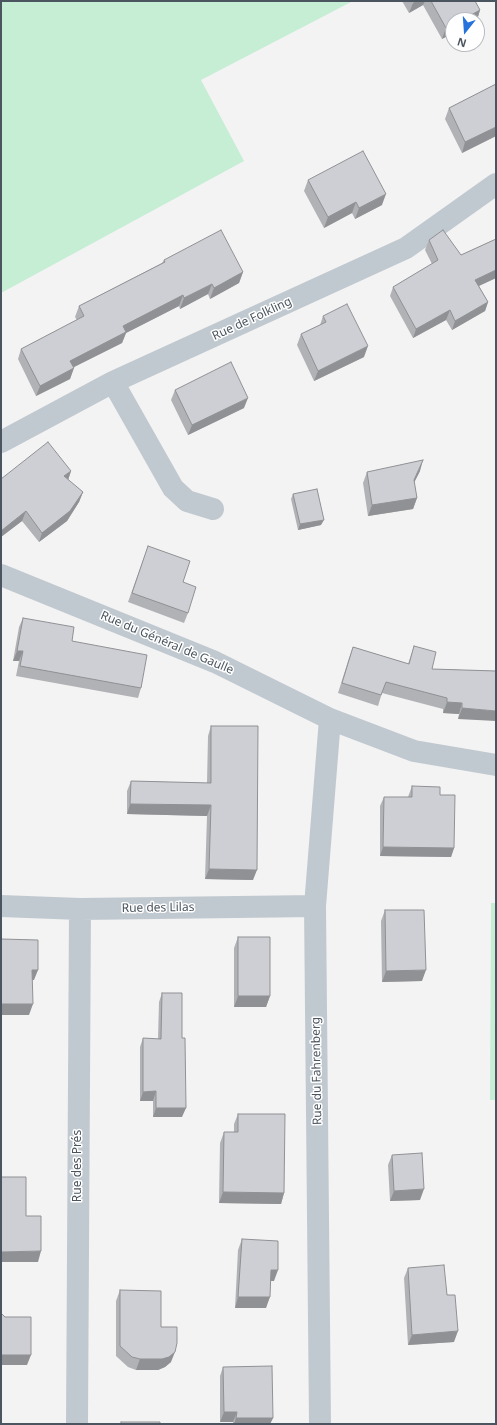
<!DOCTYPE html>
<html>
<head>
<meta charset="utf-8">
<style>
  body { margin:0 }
  #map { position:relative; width:497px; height:1425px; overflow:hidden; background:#f4f3f3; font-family:"Noto Sans",sans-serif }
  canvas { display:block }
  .frame { position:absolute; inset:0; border:2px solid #4b555f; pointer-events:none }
  .north { position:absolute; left:445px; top:12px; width:40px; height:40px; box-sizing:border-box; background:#fff; border:1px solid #b7bbbf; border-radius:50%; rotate:197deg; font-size:11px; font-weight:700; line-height:16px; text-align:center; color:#4b555f }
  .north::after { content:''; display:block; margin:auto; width:14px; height:18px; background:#2574dc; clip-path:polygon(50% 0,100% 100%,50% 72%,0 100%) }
</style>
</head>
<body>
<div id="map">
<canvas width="497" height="1425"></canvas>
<div class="frame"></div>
<div class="north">N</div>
</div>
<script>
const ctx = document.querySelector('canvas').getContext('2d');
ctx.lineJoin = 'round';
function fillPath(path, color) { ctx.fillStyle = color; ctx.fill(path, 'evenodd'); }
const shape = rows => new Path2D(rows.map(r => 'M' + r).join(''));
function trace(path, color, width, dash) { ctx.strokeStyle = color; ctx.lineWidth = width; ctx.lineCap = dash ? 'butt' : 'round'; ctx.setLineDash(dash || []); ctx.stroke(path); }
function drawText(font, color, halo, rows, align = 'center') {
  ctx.font = font + ' "Noto Sans",sans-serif'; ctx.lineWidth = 3; ctx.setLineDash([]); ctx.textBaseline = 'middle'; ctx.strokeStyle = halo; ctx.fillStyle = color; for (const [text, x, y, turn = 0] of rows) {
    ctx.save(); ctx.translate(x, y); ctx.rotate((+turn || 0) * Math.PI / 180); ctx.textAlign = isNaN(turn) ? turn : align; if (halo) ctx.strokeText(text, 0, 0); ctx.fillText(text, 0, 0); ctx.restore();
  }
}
fillPath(shape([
  [1,1,353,1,201,80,244,161,1,293],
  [491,903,496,903,496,1100,490,1100]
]), '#c5eed5');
trace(shape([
  [113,382,173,488,187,501,213,509],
  [1,442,113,382,406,248,496,184],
  [1,575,215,662,330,719,414,751,496,765],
  [1,906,80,909,315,906],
  [77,1424,80,909],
  [320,1424,315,906,330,719]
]), '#c1c9d0', 22);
fillPath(shape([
  [402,1,475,1,480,10,477,20,453,20,453,33,442,39,423,5,409,13],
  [496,84,496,136,462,153,445,119,449,108],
  [308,180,382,205,355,219,352,213,324,228,304,191],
  [496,239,496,278,479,286,488,302,485,311,452,330,446,320,413,338,390,296,393,287,432,264,425,250,429,240,461,255],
  [164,260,243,272,239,283,210,299,208,294,180,309,179,306,126,333,122,343,74,367,70,379,36,396,18,359,21,349,77,320,75,317,79,306,162,263],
  [323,316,364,357,314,381,297,345,301,334,320,325],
  [175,390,244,408,188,435,171,400],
  [71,471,68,480,83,492,79,502,67,521,39,542,22,521,1,537,1,479],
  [420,471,414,482,417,498,413,509,368,516,363,483,367,472],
  [293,494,321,525,298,530,291,499],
  [148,546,183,582,188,613,184,623,128,602],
  [23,618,72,641,141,688,138,698,16,676,19,661,13,661,19,627],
  [414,646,432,669,496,671,458,719,459,714,443,713,443,709,382,693,378,706,338,693,349,658,353,647,408,664],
  [211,726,253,880,205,879,207,816,127,814,127,791,131,781,207,783,208,736],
  [412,786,440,795,454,848,451,857,380,856,380,806,384,797,408,797],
  [385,910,422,981,382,982,381,921],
  [238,937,270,996,266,1007,234,1007,234,948],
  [162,993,182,1117,153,1117,153,1101,140,1101,140,1047,143,1038,158,1039,159,1002],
  [238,1114,284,1193,281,1204,219,1203,220,1143,224,1132,234,1132,234,1124],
  [392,1155,420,1200,390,1201,388,1165],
  [242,1239,274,1281,270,1281,266,1308,235,1308,238,1250],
  [408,1268,447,1295,454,1342,408,1345,404,1278],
  [120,1290,161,1327,171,1362,165,1367,158,1370,136,1370,128,1367,116,1356,116,1301],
  [223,1367,273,1418,270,1424,233,1424,233,1422,220,1422,220,1376]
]), '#b0b2b6');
fillPath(shape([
  [416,1,425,1,423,5,409,13,413,3],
  [480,10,477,20,462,20],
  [453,25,453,33,442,39,446,28],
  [496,127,496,136,462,153,465,142],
  [386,194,382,205,355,219,359,208],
  [356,202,352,213,324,228,328,217],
  [496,270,496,278,472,289,475,280],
  [243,272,239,283,210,299,214,288],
  [212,284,208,294,180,309,184,298],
  [183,295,179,306,126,333,122,343,66,371,70,361,123,326],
  [488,302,485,311,452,330,455,321],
  [450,310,446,320,413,338,416,329],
  [368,346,364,357,314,381,318,371],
  [74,368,70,379,36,396,40,386],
  [248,398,244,408,188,435,192,425],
  [423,460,420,471,410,491,414,480],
  [71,471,68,480,64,476],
  [83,492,79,502,67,521,39,542,42,533],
  [417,498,413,509,368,516,372,505],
  [26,511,22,521,1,537,1,531],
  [324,520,321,525,298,530,300,524],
  [17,651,23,651,19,661,13,661],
  [447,702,462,703,459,714,443,713],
  [462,708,496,711,496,721,458,719],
  [130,804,211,805,207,816,127,814],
  [383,847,454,848,451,857,380,856],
  [209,869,257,870,253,880,205,879],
  [32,970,38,970,34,980,28,980],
  [426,970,422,981,382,982,386,971],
  [238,996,270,996,266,1007,234,1007],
  [1,1004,33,1004,29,1015,1,1015],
  [156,1091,153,1101,140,1101,143,1092],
  [156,1108,186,1108,182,1117,153,1117],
  [424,1189,420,1200,390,1201,394,1191],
  [223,1192,284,1193,281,1204,219,1203],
  [41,1251,38,1262,1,1262,1,1252],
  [271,1270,278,1270,274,1281,267,1281],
  [238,1297,270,1297,266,1308,235,1308],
  [458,1331,454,1342,408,1345,412,1335],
  [175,1352,171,1362,165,1367,158,1370,136,1370,140,1359],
  [1,1355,31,1355,27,1365,1,1365],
  [224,1412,237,1412,233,1422,220,1422],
  [236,1418,273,1418,270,1424,234,1424]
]), '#909194');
const building = shape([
  [431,1,475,1,480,10,462,20,453,20,453,25,446,28,431,1],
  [496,84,496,127,465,142,449,108,496,84],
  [363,151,386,194,359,208,356,202,328,217,308,180,363,151],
  [221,230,243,272,214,288,212,284,184,298,183,295,123,326,126,332,70,361,74,368,40,386,21,349,84,316,79,306,165,262,164,260,221,230],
  [443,230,461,255,496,239,496,270,475,280,488,302,455,321,450,310,416,329,393,287,438,260,429,240,443,230],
  [347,304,368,346,318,371,301,334,326,322,323,316,347,304],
  [231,362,248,398,192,425,175,390,231,362],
  [48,442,71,471,64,476,83,492,70,511,42,533,26,511,1,531,1,479,48,442],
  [423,460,414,480,417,498,372,505,367,472,423,460],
  [317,489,324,520,300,524,293,494,317,489],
  [148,546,190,561,183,582,196,587,188,613,132,593,148,546],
  [23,618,74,627,72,641,147,655,141,688,20,666,23,651,17,651,23,618],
  [414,646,436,652,432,669,496,671,496,711,462,708,462,703,447,702,447,698,386,682,381,695,342,683,353,647,409,664,414,646],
  [211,726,258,726,257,870,209,869,211,805,130,804,131,781,211,783,211,726],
  [412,786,440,787,440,795,455,795,454,848,383,847,384,797,412,797,412,786],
  [385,910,424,910,426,970,386,971,385,910],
  [238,937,270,937,270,996,238,996,238,937],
  [1,939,38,940,38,970,32,970,33,1004,1,1004,1,939],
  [162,993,182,993,182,1038,185,1038,186,1108,156,1108,156,1091,143,1092,143,1038,161,1039,162,993],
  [238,1114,285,1114,284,1193,223,1192,224,1132,238,1132,238,1114],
  [422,1153,424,1189,394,1191,392,1155,422,1153],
  [1,1177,26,1177,26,1216,41,1216,41,1251,1,1252,1,1177],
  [242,1239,278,1241,278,1270,271,1270,270,1297,238,1297,242,1239],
  [444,1265,447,1295,455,1295,458,1331,412,1335,408,1268,444,1265],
  [120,1290,161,1291,161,1327,177,1327,177,1343,175,1352,169,1357,162,1359,140,1359,132,1357,120,1346,120,1290],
  [1,1313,5,1317,31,1317,31,1355,1,1355,1,1313],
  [272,1366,273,1418,236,1418,237,1412,224,1412,223,1367,272,1366],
  [121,1422,160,1422,160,1424,121,1424,121,1422]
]);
fillPath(building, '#cdcfd4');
trace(building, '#909194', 1);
drawText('12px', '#4b555f', '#fff', [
  ["Rue de Folkling",252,319,-25],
  ["Rue du Général de Gaulle",167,643,23],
  ["Rue des Lilas",158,908,-1],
  ["Rue du Fahrenberg",317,1071,-91],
  ["Rue des Prés",78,1166,-90]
]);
</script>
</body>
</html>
